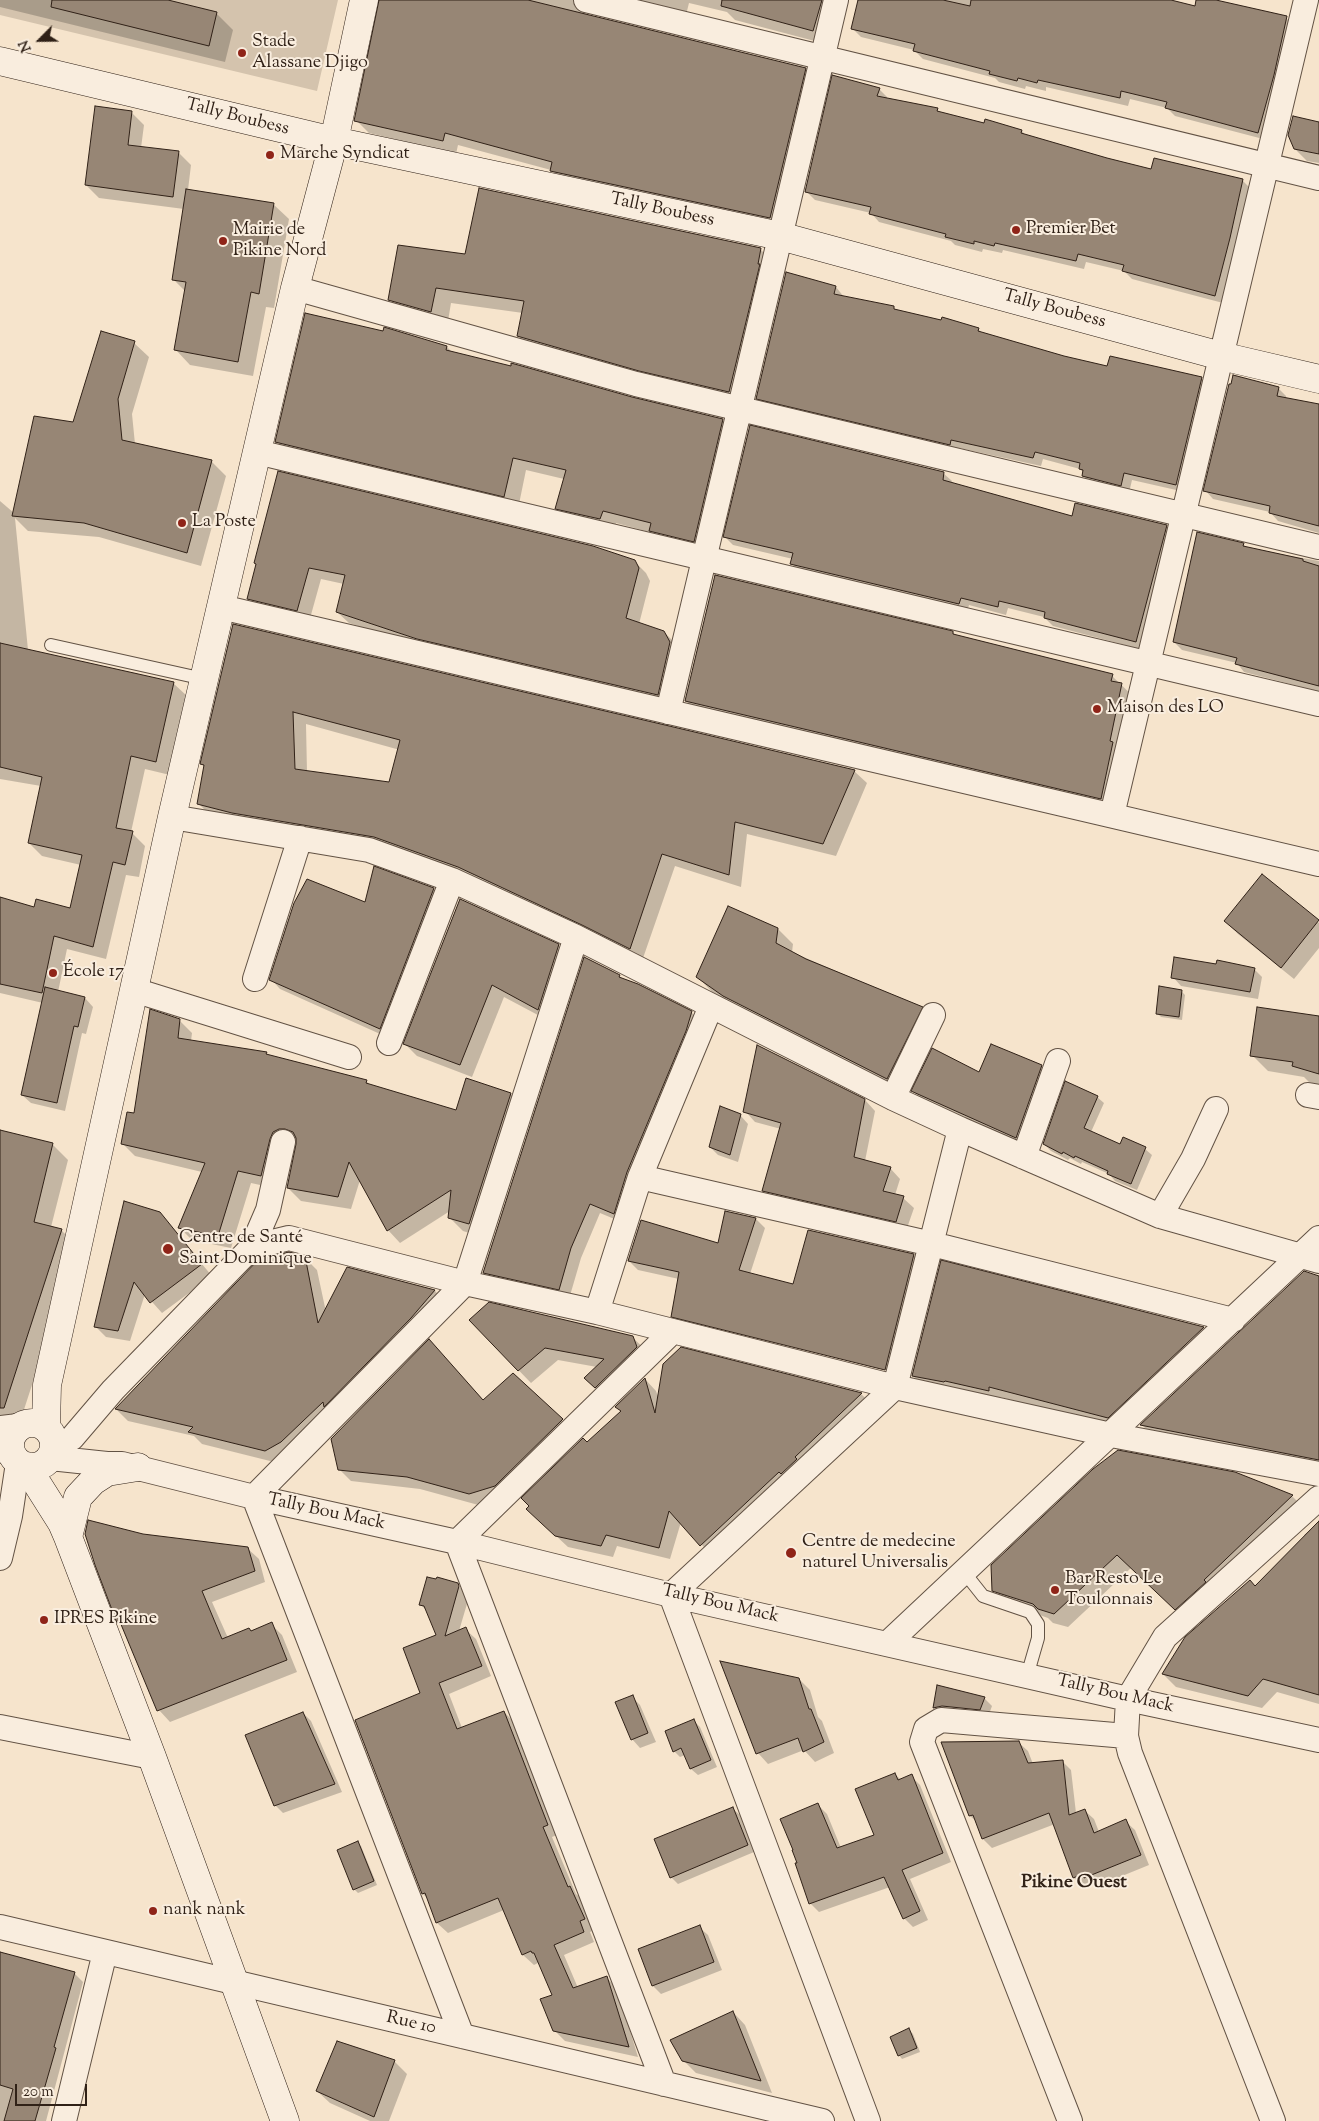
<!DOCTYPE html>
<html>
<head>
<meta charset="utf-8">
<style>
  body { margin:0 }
  #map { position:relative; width:1319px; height:2121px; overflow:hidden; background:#f6e4cc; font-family:"Sorts Mill Goudy",serif }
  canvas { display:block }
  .north { position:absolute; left:15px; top:15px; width:50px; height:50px; -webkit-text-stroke:4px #f9edde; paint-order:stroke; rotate:247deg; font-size:14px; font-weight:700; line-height:20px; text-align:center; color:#302117 }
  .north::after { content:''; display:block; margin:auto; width:18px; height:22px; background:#302117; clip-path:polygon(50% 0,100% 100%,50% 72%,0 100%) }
  .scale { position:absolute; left:15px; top:2084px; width:72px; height:22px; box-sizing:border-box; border:2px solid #302117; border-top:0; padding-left:6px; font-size:15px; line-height:18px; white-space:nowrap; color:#302117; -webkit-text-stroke:4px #f9edde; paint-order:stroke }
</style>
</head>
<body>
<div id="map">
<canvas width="1319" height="2121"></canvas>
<div class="north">N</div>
<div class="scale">20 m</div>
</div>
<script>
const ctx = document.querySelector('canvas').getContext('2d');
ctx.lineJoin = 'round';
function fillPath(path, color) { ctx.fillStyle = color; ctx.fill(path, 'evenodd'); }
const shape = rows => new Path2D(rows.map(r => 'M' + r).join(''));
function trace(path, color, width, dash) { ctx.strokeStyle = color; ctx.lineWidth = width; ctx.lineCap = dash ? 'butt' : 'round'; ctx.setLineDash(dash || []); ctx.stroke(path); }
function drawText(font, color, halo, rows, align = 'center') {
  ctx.font = font + ' "Sorts Mill Goudy",serif'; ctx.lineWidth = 4; ctx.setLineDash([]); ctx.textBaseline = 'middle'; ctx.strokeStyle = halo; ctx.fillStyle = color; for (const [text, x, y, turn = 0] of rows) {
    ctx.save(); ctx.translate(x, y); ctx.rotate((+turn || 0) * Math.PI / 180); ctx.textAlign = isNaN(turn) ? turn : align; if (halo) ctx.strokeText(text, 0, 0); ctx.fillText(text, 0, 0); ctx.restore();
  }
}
fillPath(shape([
  [0,0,338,0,317,91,0,15]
]), '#d4c3ad');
fillPath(shape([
  [0,0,163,0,216,13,233,30,225,62,0,7],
  [380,0,594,0,585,10,586,15,805,69,818,82,783,230,565,184,551,170,458,145,456,154,369,133,356,120],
  [606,0,838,0,826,44,735,20,727,12,689,3,685,19],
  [859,0,1165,0,1196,8,1197,0,1212,0,1286,18,1294,26,1267,140,1175,116,1167,108,1130,99,1128,106,1046,87,1046,91,1026,86,1025,89,999,82,995,78,923,59,914,50,861,37,853,29],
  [879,89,887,97,887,99,937,110,941,114,985,124,986,121,1022,131,1026,136,1152,171,1242,180,1251,189,1223,303,1132,279,1124,271,1086,262,1084,269,1003,250,1002,253,983,249,982,252,955,245,951,241,879,222,871,213,815,200,806,191],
  [131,112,144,125,141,148,179,153,191,165,188,190,273,204,289,219,274,308,266,307,253,376,190,365,175,349,186,292,173,279,184,209,99,198,86,185],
  [1319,123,1319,163,1307,161,1295,149],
  [760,249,776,265,745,407,534,351,518,336,523,313,451,303,447,327,405,315,390,300,466,256],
  [836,287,844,297,978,329,983,334,1064,357,1108,368,1201,378,1210,387,1185,492,1132,480,1129,493,1092,484,1083,476,1084,473,1080,469,1043,459,1041,466,959,448,958,452,766,407,757,398],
  [134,343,149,357,132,414,135,444,211,461,226,476,201,566,99,537,28,531,15,518,28,650,173,683,187,696,170,775,145,769,131,832,145,846,139,877,126,875,106,959,67,949,58,992,85,998,93,1007,86,1034,82,1033,65,1111,31,1103,22,1095,43,1003,0,993,0,899,35,908,71,909,81,865,42,856,29,843,41,786,0,779,0,501,14,513,74,424],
  [447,347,452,352,722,420,736,433,707,554,664,544,653,533,616,523,614,532,570,522,556,508,564,479,526,470,518,509,290,455,277,442],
  [1278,388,1286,396,1286,399,1319,405,1319,533,1278,521,1270,512,1213,499,1205,490],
  [943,473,952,481,951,483,1073,517,1166,526,1175,534,1144,650,1053,626,1044,617,1008,608,1006,615,969,605,967,612,800,572,792,564,793,559,733,545,725,537],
  [1243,544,1247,548,1319,561,1319,693,1317,691,1244,672,1237,663,1182,650,1174,642],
  [634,561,646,573,650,581,639,624,664,632,676,644,669,706,430,650,349,623,337,612,344,584,321,579,309,622,260,610,248,598,257,565,255,563],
  [234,625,854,771,867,783,836,856,747,834,741,887,675,866,642,961,472,880,211,816,198,803,205,767,202,764],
  [306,724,400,750,390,784,307,772],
  [953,632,956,636,1112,676,1138,701,1117,814,702,717,686,701],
  [1262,876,1319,923,1319,948,1294,979,1238,934,1225,921],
  [433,889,443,899,389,1038,280,989,271,979,365,903],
  [460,900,558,945,571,958,551,1022,504,997,472,1077,417,1056,405,1044],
  [778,929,793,944,792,952,922,1008,937,1023,902,1093,739,1011,712,992,697,976],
  [1254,969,1262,977,1258,999,1181,986,1173,977],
  [619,976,624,980,691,1012,701,1022,624,1223,600,1213,581,1258,569,1299,494,1283,484,1272],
  [1181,991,1185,995,1182,1020,1161,1017,1157,1013],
  [1319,1018,1319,1085,1309,1082,1304,1077,1268,1071,1252,1055],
  [179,1020,192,1033,191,1041,266,1053,270,1056,366,1081,370,1085,457,1112,467,1080,511,1094,524,1107,482,1237,463,1231,450,1218,450,1211,400,1243,388,1230,360,1180,351,1209,301,1201,288,1188,297,1141,293,1141,274,1188,251,1183,231,1248,192,1240,179,1227,202,1172,135,1156,122,1143],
  [1041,1066,1051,1076,1026,1147,923,1101,913,1091,979,1074],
  [1097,1097,1104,1103,1091,1132,1120,1146,1123,1139,1145,1149,1152,1155,1137,1190,1115,1181,1109,1174,1082,1162,1081,1164,1070,1158,1068,1160,1051,1151,1044,1144],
  [865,1100,875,1111,865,1161,890,1168,900,1179,895,1195,903,1198,914,1208,906,1231,773,1201,763,1190,781,1129,755,1122,745,1111],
  [740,1115,748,1124,738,1162,718,1155,710,1147],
  [0,1132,52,1144,68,1160,51,1227,61,1230,77,1246,19,1425,0,1420],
  [159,1213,212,1276,162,1313,145,1294,130,1341,106,1337,95,1326],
  [756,1219,765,1228,750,1274,794,1286,914,1255,923,1265,894,1379,682,1326,673,1316,679,1279,638,1270,629,1261,719,1245],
  [682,1318,891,1371,891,1373,682,1320],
  [305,1258,317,1270,326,1312,348,1268,435,1291,447,1303,278,1463,202,1444,194,1436,128,1421,116,1409,260,1261],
  [942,1262,1204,1328,1214,1339,1119,1428,1000,1397,1000,1401,924,1387,913,1376],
  [1319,1277,1319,1470,1155,1438,1142,1425],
  [470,1320,633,1338,646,1350,598,1391,586,1378,597,1367,558,1360,531,1383],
  [429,1340,484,1401,513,1375,574,1432,482,1506,420,1489,351,1481,339,1469],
  [681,1349,861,1394,873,1405,713,1557,681,1522,670,1559,617,1546,613,1557,568,1547,539,1520,587,1444,622,1412,645,1379,656,1391,659,1399],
  [1235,1474,1292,1496,1306,1510,1189,1623,1131,1568,1068,1627,1053,1623,1048,1618,1008,1604,994,1590],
  [1319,1522,1319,1704,1277,1692,1262,1708,1176,1687,1163,1674,1255,1587,1306,1536,1304,1535],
  [247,1548,259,1559,265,1582,212,1602,228,1638,271,1624,282,1635,297,1672,170,1722,159,1710,124,1628,119,1622],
  [457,1584,469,1597,459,1631,465,1629,476,1639,491,1676,449,1694,462,1728,504,1712,515,1723,557,1835,552,1837,576,1894,581,1898,594,1930,590,1932,594,1942,564,1955,578,1988,607,1978,617,1988,638,2057,565,2041,554,2030,554,1995,540,1962,534,1965,523,1955,504,1910,448,1933,437,1923,428,1899,423,1894,422,1694,438,1636,427,1611,420,1604],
  [799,1679,810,1690,818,1717,822,1721,834,1753,815,1762,804,1750,768,1764,758,1753],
  [632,1697,640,1705,656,1742,640,1748,632,1739],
  [984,1698,992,1706,988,1717,942,1715,934,1707],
  [303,1713,311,1721,342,1792,283,1813,275,1805],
  [694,1721,700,1727,717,1767,698,1775,691,1769,685,1755,680,1757,674,1751],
  [1018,1742,1028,1751,1033,1764,1062,1761,1071,1770,1076,1813,1084,1810,1094,1819,1099,1832,1125,1821,1135,1830,1149,1865,1095,1887,1091,1884,1083,1887,1074,1878,1055,1824,992,1848,983,1839,977,1822,970,1816],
  [895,1774,901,1780,911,1776,920,1785,951,1862,910,1879,928,1920,913,1927,904,1918,890,1887,819,1912,810,1903,798,1863,818,1805,827,1814,841,1848,875,1836],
  [733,1809,740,1815,754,1852,678,1884,671,1877],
  [357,1843,361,1846,377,1885,358,1893,354,1889],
  [699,1927,708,1935,722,1970,661,1994,653,1986,639,1950],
  [0,1952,74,1973,83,1982,46,2121,0,2121],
  [733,2012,745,2025,772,2093,696,2073,683,2060],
  [909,2030,913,2034,920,2052,902,2059,899,2055],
  [394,2061,407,2074,389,2121,370,2121,330,2103,317,2091]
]), '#0003');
const building = shape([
  [52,0,168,0,217,12,209,46,51,7,52,0],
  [379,0,528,0,806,68,770,218,550,171,552,162,445,133,443,141,354,121,379,0],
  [722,0,822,0,813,31,721,6,722,0],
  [858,0,943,0,970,6,971,0,1171,0,1195,6,1196,0,1216,0,1287,16,1274,75,1258,133,1165,108,1167,102,1121,91,1120,98,1038,80,1037,83,1018,78,1017,81,989,74,990,71,913,51,915,44,851,29,858,0],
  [832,75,880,88,877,96,938,108,937,111,984,123,985,119,1022,130,1021,133,1107,158,1151,169,1154,158,1243,179,1230,238,1215,296,1122,271,1124,265,1078,254,1076,261,995,243,994,246,974,241,974,244,945,237,946,234,869,214,871,207,805,192,832,75],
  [95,106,132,111,128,145,179,151,173,197,85,185,95,106],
  [1293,116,1319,122,1319,154,1294,149,1288,135,1293,116],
  [479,188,761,248,758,264,760,264,729,392,639,371,517,336,524,301,436,288,431,312,388,300,398,245,465,254,479,188],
  [186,189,274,203,259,294,251,292,238,362,174,350,186,282,172,280,186,189],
  [786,272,836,286,834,294,894,306,894,309,941,320,942,317,979,328,978,331,1064,356,1107,366,1110,356,1202,377,1176,485,1124,473,1121,486,1082,476,1083,470,1079,469,1080,463,1035,452,1033,458,951,440,950,445,756,399,786,272],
  [305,313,383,331,384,327,447,346,446,350,511,366,511,363,632,397,723,419,694,542,649,531,651,523,603,511,600,519,555,509,566,470,513,458,504,497,275,442,305,313],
  [101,331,135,341,118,399,122,440,212,460,187,553,84,523,12,516,34,416,73,422,101,331],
  [1233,375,1279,387,1277,396,1319,404,1319,526,1269,513,1270,506,1203,491,1229,384,1231,384,1233,375],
  [750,425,944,472,943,480,1072,516,1075,503,1167,525,1136,642,1044,618,1045,612,999,601,998,607,961,598,959,604,790,564,793,553,723,537,750,425],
  [278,471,593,546,635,560,639,568,626,618,664,631,670,642,658,695,417,639,336,612,345,575,309,568,297,611,247,599,256,564,254,563,278,471],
  [1197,532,1244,543,1243,546,1303,559,1303,561,1319,566,1319,686,1235,664,1237,658,1173,642,1197,532],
  [715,575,953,631,953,634,1113,674,1111,681,1122,683,1110,741,1113,742,1101,799,685,701,715,575],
  [233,624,665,725,855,770,823,844,735,822,729,875,662,854,630,949,582,925,458,867,374,837,232,813,197,804,204,765,200,764,233,624],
  [293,712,400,740,389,782,295,769,293,712],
  [0,643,174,682,156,762,131,756,116,828,133,831,125,865,113,862,93,947,54,936,42,993,0,984,0,897,34,907,36,899,70,908,82,855,28,843,42,777,0,767,0,643],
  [374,866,434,888,380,1029,269,980,294,903,307,879,365,902,374,866],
  [1262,874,1319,920,1281,968,1224,921,1262,874],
  [460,899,559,944,538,1010,492,985,460,1065,403,1044,460,899],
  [728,906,778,928,776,943,806,959,923,1007,887,1079,723,996,696,977,728,906],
  [584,957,620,975,619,977,638,984,692,1011,686,1031,627,1172,614,1214,590,1204,571,1248,559,1290,483,1273,584,957],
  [1174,957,1216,964,1217,960,1255,968,1250,992,1171,978,1174,957],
  [1159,986,1182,990,1179,1017,1156,1014,1159,986],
  [45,987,85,997,78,1027,74,1026,57,1103,21,1095,45,987],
  [1257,1007,1319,1016,1319,1074,1292,1066,1293,1062,1250,1056,1257,1007],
  [150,1009,180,1019,178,1038,267,1052,266,1054,367,1080,366,1083,456,1110,466,1078,511,1093,469,1224,448,1218,451,1190,387,1231,349,1162,338,1197,287,1188,296,1144,296,1138,293,1132,285,1129,279,1129,273,1132,270,1139,261,1176,238,1171,218,1236,178,1228,205,1163,121,1144,127,1112,134,1113,150,1009],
  [991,1044,1042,1065,1016,1138,911,1091,932,1048,979,1072,991,1044],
  [757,1045,865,1099,854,1157,891,1167,883,1191,904,1196,896,1222,762,1191,781,1123,743,1112,757,1045],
  [1065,1081,1098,1096,1084,1128,1120,1144,1123,1137,1146,1147,1131,1184,1107,1174,1108,1171,1075,1156,1074,1158,1063,1152,1062,1154,1043,1144,1065,1081],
  [720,1106,741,1114,730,1155,709,1147,720,1106],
  [0,1130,53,1143,34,1222,62,1229,4,1408,0,1408,0,1130],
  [124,1201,160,1212,202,1264,150,1303,134,1282,118,1331,94,1327,124,1201],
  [725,1211,756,1218,739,1270,793,1284,808,1230,914,1254,885,1370,671,1317,679,1272,628,1261,641,1220,718,1243,725,1211],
  [289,1252,305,1256,318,1323,347,1267,435,1290,411,1318,324,1407,323,1402,281,1442,265,1451,188,1432,193,1427,115,1409,259,1259,289,1252],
  [941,1260,1204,1327,1108,1418,989,1387,989,1391,945,1381,944,1382,912,1376,941,1260],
  [1304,1271,1319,1276,1319,1460,1140,1425,1304,1271],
  [489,1302,633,1336,637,1347,595,1388,584,1378,604,1359,545,1348,518,1371,469,1320,489,1302],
  [429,1339,483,1400,513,1373,563,1419,495,1486,469,1494,407,1477,338,1470,331,1439,429,1339],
  [681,1347,862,1393,795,1457,797,1459,781,1474,779,1472,700,1546,669,1511,659,1548,606,1535,601,1546,555,1536,526,1509,529,1506,521,1498,583,1438,587,1442,621,1411,615,1407,645,1378,655,1413,663,1364,681,1347],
  [1118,1450,1235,1472,1293,1495,1204,1580,1206,1582,1175,1610,1117,1555,1054,1614,1038,1609,1033,1604,992,1591,991,1565,1093,1469,1118,1450],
  [88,1520,143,1534,248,1547,255,1571,202,1591,222,1639,249,1628,251,1631,272,1622,287,1660,157,1711,120,1622,117,1623,95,1565,85,1534,88,1520],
  [1319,1521,1319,1695,1263,1679,1248,1696,1162,1674,1185,1637,1250,1580,1255,1586,1319,1521],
  [427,1577,436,1579,437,1577,458,1583,459,1586,445,1636,466,1627,482,1666,439,1683,457,1729,504,1711,548,1825,543,1827,568,1887,570,1886,585,1919,580,1921,584,1932,554,1945,573,1988,607,1976,629,2047,553,2031,540,1999,552,1995,534,1953,532,1953,531,1951,522,1955,498,1898,436,1923,425,1893,422,1894,355,1720,420,1693,403,1648,436,1635,424,1606,419,1605,427,1577],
  [720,1661,799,1678,809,1709,811,1709,824,1742,803,1752,798,1738,756,1754,720,1661],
  [937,1685,985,1697,980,1710,942,1706,933,1708,937,1685],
  [633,1695,648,1733,631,1740,615,1702,633,1695],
  [303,1712,335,1784,274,1806,245,1735,303,1712],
  [694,1719,711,1760,690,1769,681,1748,673,1752,665,1731,694,1719],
  [1019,1741,1028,1763,1063,1760,1069,1815,1085,1809,1094,1833,1126,1819,1141,1855,1084,1878,1083,1874,1073,1878,1049,1813,982,1839,973,1815,969,1816,941,1742,1019,1741],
  [895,1773,898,1780,912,1774,943,1853,902,1870,920,1911,903,1919,884,1877,809,1904,795,1863,797,1863,792,1850,793,1850,780,1819,818,1803,837,1848,874,1835,855,1789,895,1773],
  [733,1807,748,1845,670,1878,654,1839,733,1807],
  [358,1841,374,1881,353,1890,337,1850,358,1841],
  [700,1925,714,1962,652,1986,638,1949,700,1925],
  [0,1952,75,1972,54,2047,56,2048,35,2121,4,2121,13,2089,0,2085,0,1952],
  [733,2011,761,2081,682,2061,670,2040,733,2011],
  [909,2028,917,2048,898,2056,890,2037,909,2028],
  [337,2041,395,2060,374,2117,316,2091,337,2041]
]);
fillPath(building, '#978675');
trace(building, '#302117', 1);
const lane = shape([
  [51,645,204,679],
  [964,1572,983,1596,1030,1612,1038,1624,1038,1638,1027,1676]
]);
const street = shape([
  [586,0,1319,178],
  [295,288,636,384,1319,547],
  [257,452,1319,704],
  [221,607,1319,864],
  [668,712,836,0],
  [1112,815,1306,0],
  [172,817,369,850,452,880,576,937,893,1098,960,1129,1160,1216,1319,1261],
  [255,979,300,838],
  [134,990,349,1057],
  [389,1043,452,880],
  [1308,1095,1319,1097],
  [893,1098,933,1015],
  [1024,1157,1058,1061],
  [640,1177,936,1245,1233,1320],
  [1160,1216,1193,1159,1216,1109],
  [252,1247,268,1210,283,1142],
  [597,1312,640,1177,711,1006],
  [0,1428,18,1426],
  [72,1438,113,1390,252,1247,289,1238,465,1283,597,1312,895,1387,1111,1435,1319,1474],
  [0,1449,11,1454],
  [50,1458,107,1464,122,1464,254,1497,457,1542,671,1595,1128,1699,1319,1740],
  [0,1558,10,1516,18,1463],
  [888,1643,1319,1238],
  [0,1727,152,1757],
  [0,1927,822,2121],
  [462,2036,254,1497,465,1283,576,937],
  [664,2084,457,1542,672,1332],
  [64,2121,105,1952],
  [868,2121,671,1595,895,1387,960,1129],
  [1070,2121,922,1742,926,1729,941,1720,1126,1736],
  [1273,2121,1130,1753,1126,1736,1128,1699,1165,1637,1319,1498]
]);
const secondary = shape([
  [0,61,334,141,780,236,1221,356,1319,379],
  '10 1445a22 22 0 1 1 44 0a22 22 0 1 1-44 0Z',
  [46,1427,47,1385,172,817,295,288,334,141,364,0],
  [26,1466,62,1523,68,1537,152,1757,285,2121],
  [68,1537,78,1497,93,1481,107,1472,138,1467]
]);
trace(lane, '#625244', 14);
trace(street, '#625244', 26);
trace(secondary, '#302117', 29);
trace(lane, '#f9edde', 12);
trace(street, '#f9edde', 24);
trace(secondary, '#f9edde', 28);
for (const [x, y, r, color] of [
  [242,53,5,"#8f2418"],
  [270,155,5,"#8f2418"],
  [1016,230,5,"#8f2418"],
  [223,241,5,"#8f2418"],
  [182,523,5,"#8f2418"],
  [1097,709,5,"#8f2418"],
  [53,973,5,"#8f2418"],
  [168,1249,6,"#8f2418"],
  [791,1553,6,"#8f2418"],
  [1055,1590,5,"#8f2418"],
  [44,1620,5,"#8f2418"],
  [153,1911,5,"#8f2418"]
]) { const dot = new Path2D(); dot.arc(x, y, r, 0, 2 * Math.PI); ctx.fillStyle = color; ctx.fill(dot); trace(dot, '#f9edde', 2); }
drawText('18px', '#302117', '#f9edde', [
  ["Stade",252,43],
  ["Alassane Djigo",252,64],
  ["Marche Syndicat",280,155],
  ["Premier Bet",1026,230],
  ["Mairie de",233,231],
  ["Pikine Nord",233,252],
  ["La Poste",192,523],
  ["Maison des LO",1107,709],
  ["École 17",63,973],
  ["Centre de Santé",179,1239],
  ["Saint Dominique",179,1260],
  ["Centre de medecine",802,1543],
  ["naturel Universalis",802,1564],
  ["Bar Resto Le",1065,1580],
  ["Toulonnais",1065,1601],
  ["IPRES Pikine",54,1620],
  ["nank nank",163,1911]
], 'left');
drawText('18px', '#302117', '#f9edde', [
  ["Tally Boubess",237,118,14],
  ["Tally Boubess",662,211,12],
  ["Tally Boubess",1054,310,15],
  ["Tally Bou Mack",326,1513,12],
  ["Tally Bou Mack",720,1605,13],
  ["Tally Bou Mack",1115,1695,13],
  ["Rue 10",411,2024,13]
]);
drawText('bold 19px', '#302117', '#f9edde', [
  ["Pikine Ouest",1074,1884]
]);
</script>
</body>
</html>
